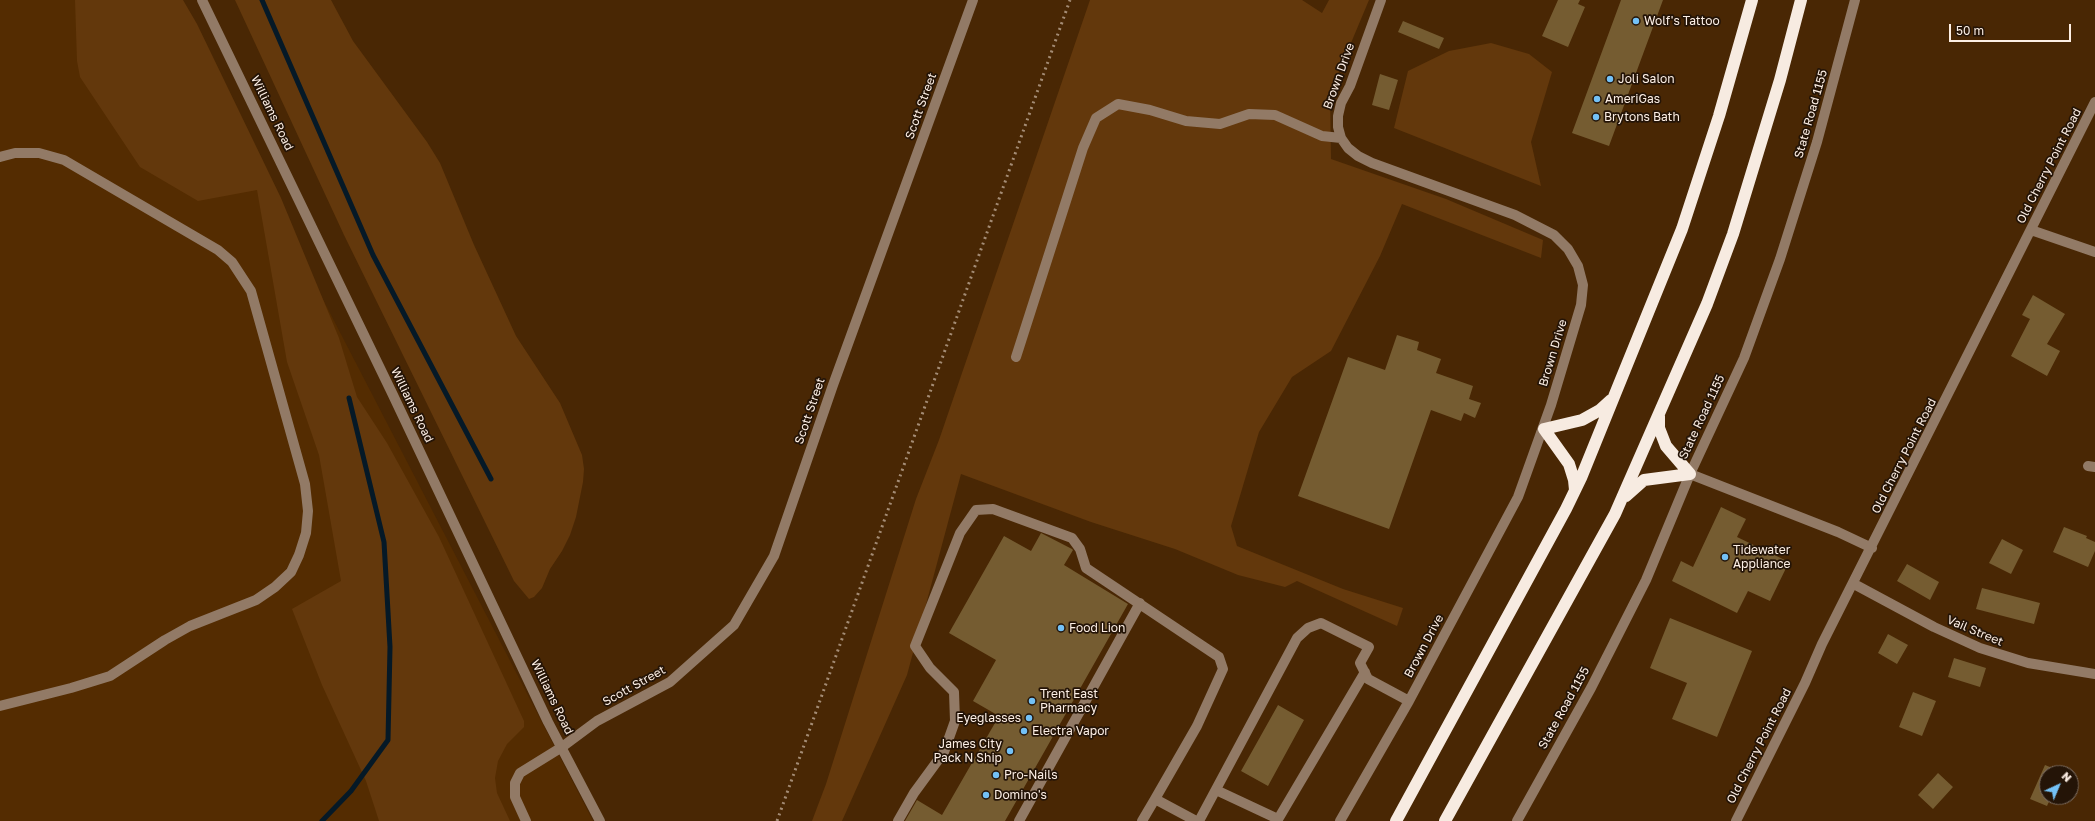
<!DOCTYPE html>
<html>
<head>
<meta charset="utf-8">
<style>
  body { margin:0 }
  #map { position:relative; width:2095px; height:821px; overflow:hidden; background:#492704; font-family:"Golos Text",sans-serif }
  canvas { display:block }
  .north { position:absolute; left:2039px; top:765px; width:40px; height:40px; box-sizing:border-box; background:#241407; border:1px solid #7b6c60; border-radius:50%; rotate:44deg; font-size:11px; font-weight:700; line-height:16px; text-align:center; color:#fdefe5 }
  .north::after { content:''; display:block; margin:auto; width:14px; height:18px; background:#73c1f6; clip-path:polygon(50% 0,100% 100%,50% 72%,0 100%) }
  .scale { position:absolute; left:1949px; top:24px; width:122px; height:18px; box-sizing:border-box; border:2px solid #fdefe5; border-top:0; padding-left:5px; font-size:12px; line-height:14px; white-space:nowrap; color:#fdefe5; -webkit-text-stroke:3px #241407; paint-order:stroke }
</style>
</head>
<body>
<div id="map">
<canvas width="2095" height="821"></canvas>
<div class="north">N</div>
<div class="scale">50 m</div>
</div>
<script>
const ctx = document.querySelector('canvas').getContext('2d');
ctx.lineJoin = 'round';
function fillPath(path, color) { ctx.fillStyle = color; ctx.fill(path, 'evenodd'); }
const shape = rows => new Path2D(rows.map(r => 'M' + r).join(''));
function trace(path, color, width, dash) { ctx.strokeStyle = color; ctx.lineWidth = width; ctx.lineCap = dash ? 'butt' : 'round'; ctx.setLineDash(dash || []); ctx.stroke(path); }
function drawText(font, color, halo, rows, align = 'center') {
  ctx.font = font + ' "Golos Text",sans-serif'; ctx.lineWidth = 3.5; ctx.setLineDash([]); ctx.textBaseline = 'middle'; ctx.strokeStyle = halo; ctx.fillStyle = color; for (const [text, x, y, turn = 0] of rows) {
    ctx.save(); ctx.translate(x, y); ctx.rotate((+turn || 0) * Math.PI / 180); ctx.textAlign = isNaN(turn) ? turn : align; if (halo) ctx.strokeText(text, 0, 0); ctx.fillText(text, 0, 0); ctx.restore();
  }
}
fillPath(shape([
  [0,0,168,0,593,821,0,821]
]), '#542c01');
fillPath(shape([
  [75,0,183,0,197,24,281,198,339,338,357,397,387,443,439,537,524,721,524,727,507,744,498,761,495,778,497,793,510,821,379,821,366,781,322,685,292,609,341,581,319,455,287,362,257,190,198,201,140,167,80,77,77,61],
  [235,0,331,0,353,41,427,142,440,163,474,245,516,336,560,403,582,455,584,469,583,482,576,517,570,535,562,551,550,569,542,588,534,597,529,599,514,581,344,235],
  [1090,0,1302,0,1322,13,1329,0,1369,0,1330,93,1331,159,1446,199,1543,240,1541,258,1402,204,1380,256,1331,351,1292,377,1259,432,1231,526,1237,546,1343,589,1403,608,1397,626,1297,581,1285,587,1238,575,1175,549,1091,522,961,474,907,675,842,821,812,821,826,784,916,499,939,440],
  [1491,43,1529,54,1552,72,1531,142,1541,186,1394,128,1408,71,1449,51]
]), '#63380c');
trace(shape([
  [262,0,373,255,491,479],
  [322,821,351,791,388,740,390,647,384,542,349,398]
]), '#051927', 5);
fillPath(shape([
  [1558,0,1580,0,1578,4,1585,7,1568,47,1542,36],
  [1621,0,1663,0,1609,146,1572,133],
  [1403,21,1444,38,1439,49,1398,32],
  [1380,74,1398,80,1389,110,1372,105],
  [2033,295,2065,314,2047,344,2060,351,2047,376,2011,356,2030,319,2022,315],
  [1397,335,1419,342,1417,350,1441,359,1436,373,1473,386,1469,399,1481,403,1475,418,1464,413,1461,421,1431,410,1389,529,1298,496,1348,357,1385,370],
  [1721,507,1746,519,1737,537,1789,562,1770,601,1748,591,1737,613,1672,581,1681,561,1693,567],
  [2064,527,2087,536,2086,538,2095,542,2095,551,2088,567,2053,552],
  [1041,533,1072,549,1073,550,1064,565,1128,604,1005,821,905,821,917,800,942,815,999,716,973,701,996,660,949,633,1004,536,1031,551],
  [2002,539,2023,550,2011,574,1989,563],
  [1907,564,1939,582,1930,600,1897,581],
  [1982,588,2040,603,2034,624,1976,609],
  [1670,618,1752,651,1717,737,1672,719,1687,683,1650,668],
  [1888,634,1908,645,1897,664,1878,653],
  [1954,658,1986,668,1980,687,1948,677],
  [1913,692,1936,701,1922,736,1899,727],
  [1278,705,1304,720,1268,786,1241,771],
  [2045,765,2062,772,2047,773,2047,797,2051,797,2047,806,2030,799],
  [1938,773,1953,787,1933,809,1918,795]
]), '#755c31');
trace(shape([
  [202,0,392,393,548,722,600,821],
  [0,157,15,153,39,153,64,160,218,250,232,262,251,291,305,484,308,511,306,533,299,555,291,572,275,587,256,600,190,626,165,640,110,676,71,688,0,706],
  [2031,230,2095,252],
  [1016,357,1083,148,1096,118,1118,104,1150,110,1186,121,1220,124,1249,114,1275,115,1322,136,1341,138],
  [2088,466,2095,467],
  [1690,474,1838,532,1872,548],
  [1854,584,1934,627,1980,648,2028,663,2095,674],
  [1216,790,1278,819],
  [526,821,515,797,515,783,520,773,562,747,597,721,670,682,734,625,774,556,833,385,973,0],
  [898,821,914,793,944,752,955,721,954,692,930,668,915,646,960,533,976,510,993,509,1072,538,1080,549,1086,568,1219,657,1223,669,1197,726,1155,799],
  [1019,821,1140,603],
  [1142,821,1155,799,1196,821],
  [1199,821,1297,638,1308,628,1321,623,1369,647,1360,663,1368,679,1409,701],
  [1277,821,1365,672],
  [1340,821,1409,701,1518,497,1551,405,1581,305,1583,285,1578,266,1568,249,1554,235,1515,215,1372,163,1358,156,1348,148,1341,138,1338,127,1338,116,1341,103,1350,86,1381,0],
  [1517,821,1591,688,1646,580,1690,474,1744,358,1780,259,1817,142,1855,0],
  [1736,821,1805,683,1822,644,2095,102]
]), '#927a66', 10);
trace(shape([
  [1659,416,1659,428,1666,446,1690,474],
  [1575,490,1574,480,1569,464,1544,429,1582,420,1600,410,1611,400],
  [1626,496,1644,480,1690,474],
  [1396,821,1566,509,1581,478,1682,229,1719,116,1752,0],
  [1445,821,1615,514,1707,304,1733,234,1780,80,1801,0]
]), '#f7ebe1', 12);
trace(shape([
  [777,821,1070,0]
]), '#a48c75', 3, [2, 4]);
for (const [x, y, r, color] of [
  [1636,21,4,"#73c1f6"],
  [1610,79,4,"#73c1f6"],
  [1597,99,4,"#73c1f6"],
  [1596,117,4,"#73c1f6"],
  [1725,557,4,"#73c1f6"],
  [1061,628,4,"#73c1f6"],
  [1032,701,4,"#73c1f6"],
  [1029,718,4,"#73c1f6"],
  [1024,731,4,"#73c1f6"],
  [1010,751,4,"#73c1f6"],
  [996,775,4,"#73c1f6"],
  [986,795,4,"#73c1f6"]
]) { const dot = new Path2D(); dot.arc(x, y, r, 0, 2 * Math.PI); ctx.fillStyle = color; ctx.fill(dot); trace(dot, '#241407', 1.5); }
drawText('12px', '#fdefe5', '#241407', [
  ["Wolf's Tattoo",1644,21],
  ["Joli Salon",1618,79],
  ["AmeriGas",1605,99],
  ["Brytons Bath",1604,117],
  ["Tidewater",1733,550],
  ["Appliance",1733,564],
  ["Food Lion",1069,628],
  ["Trent East",1040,694],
  ["Pharmacy",1040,708],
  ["Eyeglasses",1021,718,"right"],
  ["Electra Vapor",1032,731],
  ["James City",1002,744,"right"],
  ["Pack N Ship",1002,758,"right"],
  ["Pro-Nails",1004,775],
  ["Domino's",994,795]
], 'left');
drawText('12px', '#fdefe5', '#241407', [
  ["Brown Drive",1339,76,-70],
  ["Scott Street",921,106,-70],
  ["Williams Road",272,113,64],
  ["State Road 1155",1811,114,-74],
  ["Old Cherry Point Road",2049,166,-63],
  ["Brown Drive",1553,353,-73],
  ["Williams Road",412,405,64],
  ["Scott Street",810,411,-71],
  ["State Road 1155",1702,417,-65],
  ["Old Cherry Point Road",1904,456,-63],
  ["Vail Street",1975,631,23],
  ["Brown Drive",1424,646,-62],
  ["Scott Street",634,686,-29],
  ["Williams Road",552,697,64],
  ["State Road 1155",1564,708,-61],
  ["Old Cherry Point Road",1759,746,-63]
]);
</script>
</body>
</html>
